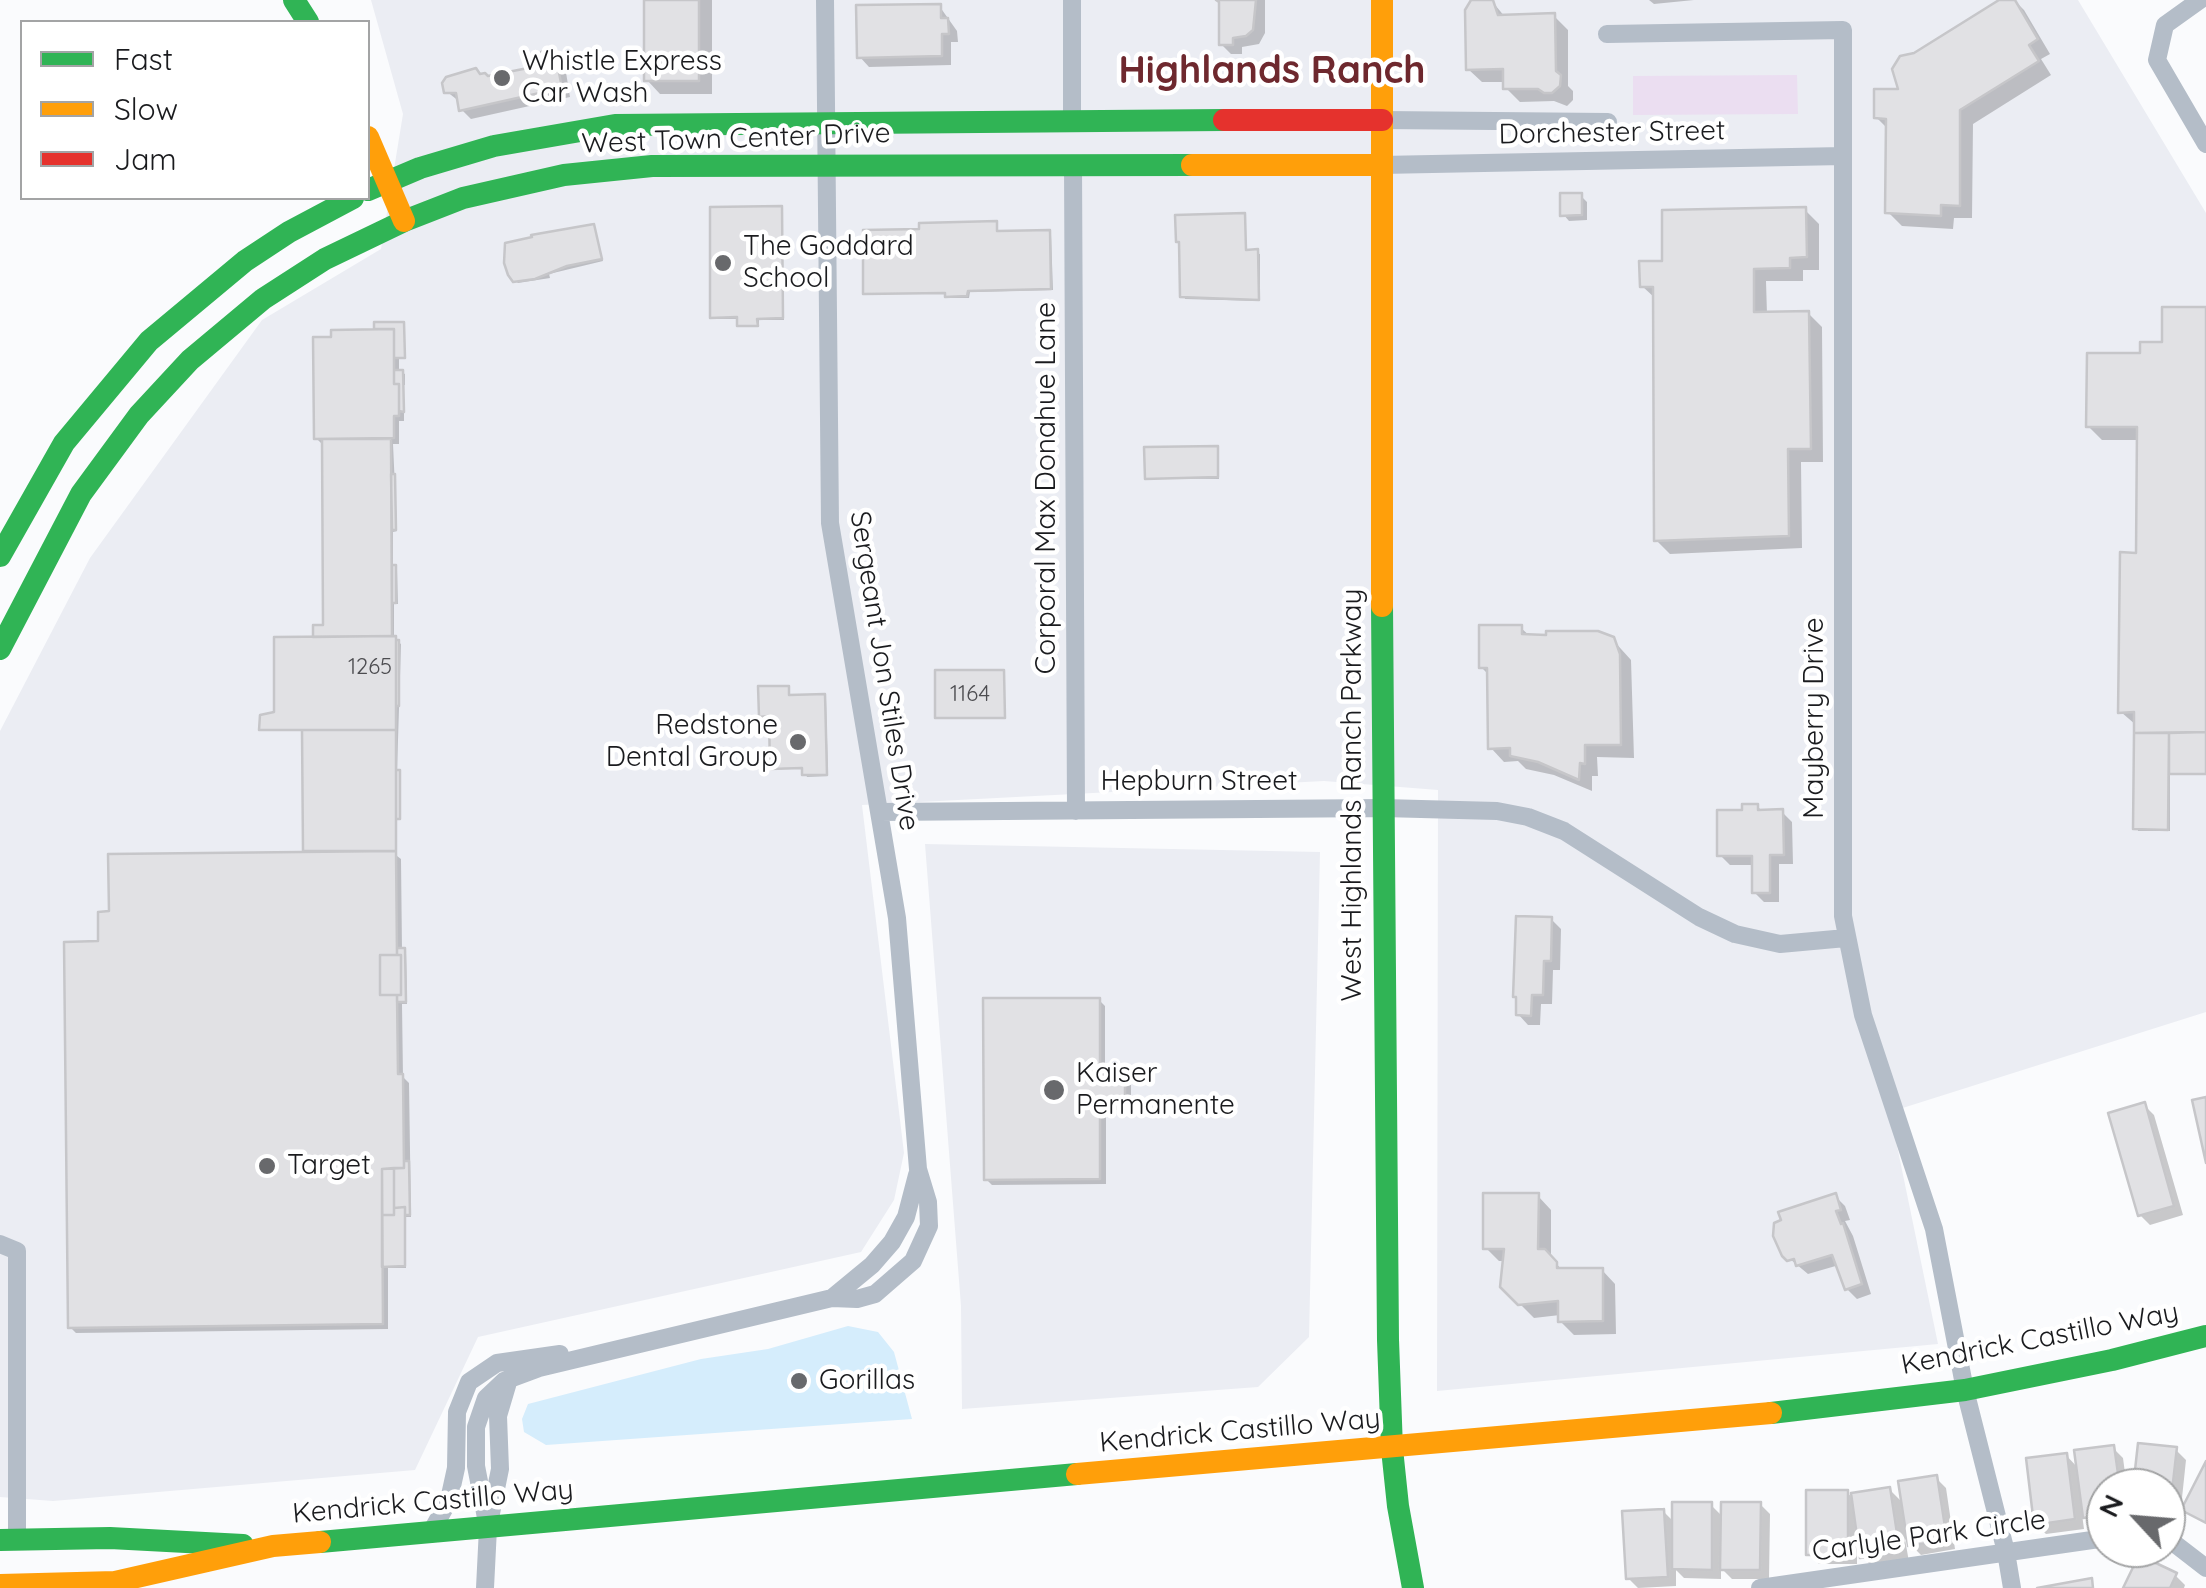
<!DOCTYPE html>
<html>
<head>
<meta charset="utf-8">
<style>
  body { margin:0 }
  #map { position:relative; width:2206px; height:1588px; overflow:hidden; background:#fafbfd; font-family:Quicksand,sans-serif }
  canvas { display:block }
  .legend { position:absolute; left:20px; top:20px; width:350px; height:180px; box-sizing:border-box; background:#fff; border:2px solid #a3a4a5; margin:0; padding:12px 18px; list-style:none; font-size:30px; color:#1a1b1e }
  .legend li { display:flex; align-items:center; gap:20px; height:50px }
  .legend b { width:50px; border:2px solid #a3a4a5 }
  .north { position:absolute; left:2086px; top:1468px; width:100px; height:100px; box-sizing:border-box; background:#fff; border:2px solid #a3a4a5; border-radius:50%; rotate:296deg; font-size:28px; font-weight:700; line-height:40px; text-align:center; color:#1a1b1e }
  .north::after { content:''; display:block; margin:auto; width:35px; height:45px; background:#68696c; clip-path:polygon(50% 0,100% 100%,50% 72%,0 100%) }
</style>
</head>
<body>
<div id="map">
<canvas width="2206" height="1588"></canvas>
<ul class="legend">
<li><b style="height:12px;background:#30b455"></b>Fast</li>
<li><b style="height:12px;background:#ff9f0a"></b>Slow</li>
<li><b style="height:12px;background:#e5322d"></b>Jam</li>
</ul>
<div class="north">N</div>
</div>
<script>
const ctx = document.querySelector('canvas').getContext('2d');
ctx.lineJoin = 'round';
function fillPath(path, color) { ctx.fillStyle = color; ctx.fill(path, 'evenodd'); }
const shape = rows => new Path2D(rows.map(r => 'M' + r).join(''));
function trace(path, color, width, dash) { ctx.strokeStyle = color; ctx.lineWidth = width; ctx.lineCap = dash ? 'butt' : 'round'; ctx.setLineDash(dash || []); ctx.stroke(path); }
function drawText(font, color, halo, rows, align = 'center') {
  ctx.font = font + ' Quicksand,sans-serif'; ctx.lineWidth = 9; ctx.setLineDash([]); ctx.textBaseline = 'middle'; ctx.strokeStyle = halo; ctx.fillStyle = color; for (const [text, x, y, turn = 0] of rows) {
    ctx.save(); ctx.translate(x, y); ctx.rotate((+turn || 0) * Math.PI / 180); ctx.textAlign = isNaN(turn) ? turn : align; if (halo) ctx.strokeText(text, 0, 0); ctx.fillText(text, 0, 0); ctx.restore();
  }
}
fillPath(shape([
  [371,0,2078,0,2206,213,2206,1012,1890,1112,1938,1344,1437,1391,1438,790,1324,781,862,805,904,1153,894,1200,861,1252,478,1337,415,1470,53,1501,0,1497,0,731,90,558,262,320,381,249,403,114],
  [925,844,1320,852,1309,1337,1258,1387,962,1409,961,1306]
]), '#ebedf3');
fillPath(shape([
  [1797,75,1798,114,1633,115,1633,76]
]), '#ebdef1');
fillPath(shape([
  [848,1326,878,1332,894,1352,912,1419,546,1445,524,1432,522,1419,528,1404,701,1359,768,1349]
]), '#d5edfc');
fillPath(shape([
  [647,0,712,0,712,94,660,94,647,80],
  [1218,0,1265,0,1265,33,1259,44,1242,47,1242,54,1231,54,1221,44,1221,4],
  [1473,0,1491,0,1505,17,1554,16,1568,30,1568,86,1573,91,1573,100,1567,106,1554,101,1520,102,1506,88,1506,82,1482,82,1468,69],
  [1649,0,1694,0,1654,4],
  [2004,0,2014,0,2024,10,2050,54,2041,59,2051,75,1973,124,1972,218,1954,218,1953,229,1902,226,1888,212,1888,129,1876,117,1901,91,1915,55],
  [940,7,957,31,958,42,951,42,951,65,869,67,859,56],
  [554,50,564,60,570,97,471,119,461,109,460,102,446,91,481,76,488,79,546,67],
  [1581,196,1587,202,1587,220,1569,221,1563,214],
  [781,209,784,320,759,320,759,327,742,327,740,319,715,319,713,317],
  [1805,210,1819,224,1819,270,1803,270,1803,281,1766,281,1767,314,1808,313,1822,327,1823,462,1801,462,1802,548,1670,554,1656,540,1656,299,1642,286,1665,264],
  [1244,216,1247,252,1260,254,1260,301,1185,299,1182,245],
  [996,223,998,234,1051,235,1053,290,970,292,969,298,950,298,948,294,866,293],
  [594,227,603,261,549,274,550,278,518,283,515,280],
  [2206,309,2206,775,2170,775,2170,831,2138,831,2136,725,2121,712,2138,555,2140,440,2102,440,2088,426,2142,355,2164,344],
  [403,324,406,359,399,359,399,372,405,374,405,385,397,386,404,393,404,421,399,421,399,444,393,444,397,531,393,532,393,568,397,570,398,604,394,604,394,640,401,644,397,772,401,775,401,820,397,820,397,856,401,859,402,950,406,953,407,1004,402,1004,403,1077,409,1083,411,1217,406,1217,406,1268,388,1268,388,1329,76,1333,70,1327,101,944,309,854,305,850,305,731,262,729,276,714,316,640,325,628,322,444,316,438,376,332,376,325],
  [1217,448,1219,479,1147,478],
  [1521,628,1531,637,1612,639,1631,660,1634,758,1597,757,1598,776,1592,776,1592,791,1554,775,1526,769,1518,761,1504,762,1491,748,1490,676,1481,667],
  [1003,672,1006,719,938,717],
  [788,688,791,698,826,699,828,776,807,777,804,769,773,768,771,718,761,716],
  [1757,806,1763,812,1782,812,1792,822,1793,864,1779,864,1779,902,1764,902,1754,892,1754,865,1730,865,1720,855,1745,812],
  [1551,919,1561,929,1560,970,1553,970,1552,1004,1541,1004,1540,1025,1528,1025,1518,1014],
  [1099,1000,1105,1006,1105,1078,1124,1077,1131,1084,1131,1110,1106,1110,1106,1184,992,1185,986,1179],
  [2144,1105,2154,1115,2183,1215,2150,1225,2140,1215],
  [1538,1196,1551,1210,1551,1258,1563,1271,1602,1270,1615,1284,1616,1334,1574,1335,1560,1321,1560,1315,1534,1318,1502,1286,1505,1261,1499,1261,1486,1248],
  [1835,1196,1845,1206,1850,1220,1845,1221,1853,1236,1871,1294,1857,1299,1847,1289,1839,1265,1808,1274,1784,1254],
  [2113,1448,2123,1458,2127,1488,2106,1488,2106,1526,2095,1527,2082,1514,2084,1529,2046,1534,2036,1524,2066,1455,2078,1468],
  [2176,1450,2186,1460,2180,1517,2166,1516,2166,1488,2136,1488],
  [1936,1478,1946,1488,1955,1549,1921,1555,1905,1539,1909,1562,1873,1567,1863,1557,1860,1539,1857,1539,1857,1564,1819,1564,1809,1554,1847,1492,1855,1501,1890,1490,1904,1504],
  [1760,1504,1770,1514,1769,1579,1732,1579,1721,1568,1721,1579,1684,1578,1676,1570,1676,1586,1638,1588,1628,1578,1663,1511,1675,1523,1711,1505,1723,1517],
  [2175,1575,2185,1585,2184,1588,2126,1588]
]), '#0003');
const building = shape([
  [644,0,699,0,699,81,644,81,644,0],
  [1216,0,1256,0,1253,30,1246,36,1233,38,1233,45,1219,45,1219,2,1216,0],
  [1471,0,1493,0,1498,15,1555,13,1556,71,1561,75,1560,86,1552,93,1544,93,1538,89,1503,89,1503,69,1466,70,1465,10,1471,0],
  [1999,0,2015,0,2038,39,2029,45,2039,61,1960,110,1960,206,1941,205,1941,216,1885,213,1886,119,1874,118,1874,89,1898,89,1892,69,1900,56,1914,53,1999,0],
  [941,4,941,18,948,18,949,34,942,34,942,56,857,58,856,5,941,4],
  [554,47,562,88,459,111,456,93,444,93,442,83,446,77,476,68,480,74,485,73,488,76,543,65,541,52,554,47],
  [1560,193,1582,193,1582,215,1560,216,1560,193],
  [782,206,783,318,757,319,758,326,737,326,737,317,710,318,710,207,782,206],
  [1806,207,1807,257,1790,258,1790,268,1754,269,1754,312,1809,311,1811,449,1788,449,1789,536,1654,541,1653,287,1640,287,1639,261,1662,261,1662,210,1806,207],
  [1245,213,1246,250,1258,249,1259,300,1180,297,1179,242,1176,242,1175,215,1245,213],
  [997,221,997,231,1050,230,1051,289,968,291,967,296,945,297,945,293,863,294,863,230,919,229,919,223,997,221],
  [594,224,602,259,567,266,535,279,513,282,508,275,504,263,505,243,532,237,531,235,594,224],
  [2162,307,2206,307,2206,732,2134,733,2134,712,2118,713,2120,552,2136,553,2137,427,2086,427,2087,353,2140,353,2140,342,2162,342,2162,307],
  [374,322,404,322,405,358,394,358,394,329,374,329,374,322],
  [394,329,394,384,399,384,399,416,394,416,394,438,314,439,313,337,331,337,331,330,394,329],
  [394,370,403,370,404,412,399,411,399,384,394,384,394,370],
  [322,439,391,439,392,636,313,637,313,625,323,625,322,439],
  [1218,446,1218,477,1145,479,1144,447,1218,446],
  [391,474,395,474,396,530,392,530,391,474],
  [392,565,396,565,396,603,392,603,392,565],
  [1479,625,1522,625,1522,634,1546,635,1546,631,1598,631,1614,637,1620,654,1621,745,1585,745,1585,764,1580,763,1579,780,1538,762,1510,756,1510,748,1488,749,1487,668,1479,668,1479,625],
  [396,636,396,730,259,730,260,715,274,712,274,637,396,636],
  [396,640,399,640,399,706,396,706,396,640],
  [935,670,1004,670,1005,718,935,718,935,670],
  [758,686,789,686,789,695,825,694,827,775,802,775,802,768,770,769,769,716,759,717,758,686],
  [302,730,396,730,396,851,303,851,302,730],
  [2206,732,2206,774,2169,774,2169,733,2206,732],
  [2134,733,2169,733,2168,830,2133,829,2134,733],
  [396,770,400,770,400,819,396,819,396,770],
  [1742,804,1758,804,1758,810,1783,809,1784,855,1770,855,1770,893,1752,893,1752,856,1717,856,1717,810,1742,810,1742,804],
  [396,851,397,955,380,955,380,995,397,995,398,1074,403,1074,404,1168,382,1169,383,1324,68,1328,64,942,98,941,98,912,109,911,108,854,396,851],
  [1516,916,1552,917,1551,961,1544,961,1543,995,1532,995,1531,1016,1516,1015,1516,997,1513,997,1516,916],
  [397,948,405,948,406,1002,397,1002,397,995,401,995,401,955,397,955,397,948],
  [380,955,401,955,401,995,380,995,380,955],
  [983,998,1100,998,1100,1075,1125,1075,1125,1105,1100,1105,1100,1179,984,1180,983,998],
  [2206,1097,2206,1163,2192,1100,2206,1097],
  [2145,1102,2174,1206,2138,1216,2108,1113,2145,1102],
  [404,1161,409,1161,410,1215,405,1215,405,1207,394,1208,394,1168,404,1168,404,1161],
  [394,1168,394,1215,382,1215,382,1169,394,1168],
  [1483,1193,1539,1193,1538,1249,1545,1249,1557,1262,1557,1268,1603,1268,1603,1321,1558,1322,1558,1301,1518,1305,1500,1287,1504,1249,1483,1249,1483,1193],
  [1836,1193,1841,1210,1836,1211,1841,1224,1843,1223,1862,1284,1845,1290,1832,1255,1796,1266,1794,1259,1787,1261,1782,1256,1773,1236,1774,1223,1781,1220,1778,1212,1836,1193],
  [405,1207,405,1266,382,1267,382,1215,394,1215,394,1208,405,1207],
  [2138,1443,2177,1447,2170,1509,2166,1508,2166,1488,2133,1488,2138,1443],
  [2114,1445,2120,1488,2106,1488,2106,1515,2083,1518,2074,1450,2114,1445],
  [2067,1453,2075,1519,2034,1525,2026,1458,2067,1453],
  [2206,1461,2206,1523,2181,1510,2206,1461],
  [1937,1475,1947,1540,1908,1546,1898,1481,1937,1475],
  [1890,1487,1900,1553,1860,1558,1851,1493,1890,1487],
  [1806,1490,1848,1490,1848,1555,1806,1555,1806,1490],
  [1672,1502,1712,1502,1712,1570,1672,1569,1672,1502],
  [1721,1502,1761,1502,1760,1570,1720,1570,1721,1502],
  [1664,1509,1668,1577,1626,1579,1622,1511,1664,1509],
  [2139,1555,2177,1573,2170,1588,2123,1588,2139,1555],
  [2092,1578,2093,1588,2037,1588,2092,1578]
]);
fillPath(building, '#e1e1e4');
trace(building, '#c6c6c9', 2.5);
trace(shape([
  [1072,0,1072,121],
  [2200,0,2165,25,2157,60,2206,144],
  [1607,34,1843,30,1843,916,1863,1015,1934,1229,1965,1390,2006,1552,2012,1588],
  [1382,120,1608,122],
  [1073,165,1076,811],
  [1381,165,1843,156],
  [879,812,1383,808,1497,811,1528,817,1564,831,1699,917,1735,934,1780,944,1846,938],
  [0,1244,17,1251,17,1541],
  [832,1298,872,1265,892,1242,906,1217,917,1175],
  [488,1528,476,1466,476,1427,486,1398,504,1381,539,1368,832,1298,857,1299,875,1294,913,1261,929,1226,928,1202,918,1169,897,918,830,523,825,0],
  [430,1534,449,1500,456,1468,457,1412,469,1382,497,1363,560,1354],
  [2166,1537,2206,1568],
  [485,1588,488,1528,500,1469,498,1416,509,1379],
  [1760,1588,2106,1538]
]), '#b4bdc8', 18);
trace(shape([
  [294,0,308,22],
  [368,190,420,168,494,146,615,125,1224,120],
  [0,556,64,443,149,341,245,261,289,232,353,198],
  [1382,606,1388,1340,1392,1449,1398,1506,1413,1588],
  [0,649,81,494,139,415,190,360,263,299,325,259,404,221,463,198,564,175,652,166,1192,165],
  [1771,1413,1965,1390,2112,1360,2206,1336],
  [0,1540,110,1538,243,1545],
  [320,1542,1077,1474]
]), '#30b455', 22);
trace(shape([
  [1382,0,1382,606],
  [368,137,404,221],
  [1192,165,1381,165],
  [1077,1474,1771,1413],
  [0,1585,115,1582,273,1546,320,1542]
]), '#ff9f0a', 22);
trace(shape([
  [1224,120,1382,120]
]), '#e5322d', 22);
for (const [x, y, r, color] of [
  [502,78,10,"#68696c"],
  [723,263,10,"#68696c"],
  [798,742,10,"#68696c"],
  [1054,1090,12,"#68696c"],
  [267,1166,10,"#68696c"],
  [799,1381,10,"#68696c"]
]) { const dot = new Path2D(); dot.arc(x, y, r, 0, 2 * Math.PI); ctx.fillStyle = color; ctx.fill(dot); trace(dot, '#fff', 4); }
drawText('22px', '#4c4c50', null, [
  ["1265",370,667],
  ["1164",970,694]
]);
drawText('28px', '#1a1b1e', '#fff', [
  ["Whistle Express",522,62],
  ["Car Wash",522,94],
  ["The Goddard",743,247],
  ["School",743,279],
  ["Redstone",778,726,"right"],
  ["Dental Group",778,758,"right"],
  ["Kaiser",1076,1074],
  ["Permanente",1076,1106],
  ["Target",287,1166],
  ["Gorillas",819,1381]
], 'left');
drawText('28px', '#1a1b1e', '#fff', [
  ["Dorchester Street",1612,133,-1],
  ["West Town Center Drive",736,139,-2],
  ["Corporal Max Donahue Lane",1047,488,-90],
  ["Sergeant Jon Stiles Drive",884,671,81],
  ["Mayberry Drive",1815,718,-90],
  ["Hepburn Street",1199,782],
  ["West Highlands Ranch Parkway",1353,795,-90],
  ["Kendrick Castillo Way",2040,1339,-11],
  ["Kendrick Castillo Way",1240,1431,-5],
  ["Kendrick Castillo Way",433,1502,-5],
  ["Carlyle Park Circle",1929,1536,-8]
]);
drawText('bold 38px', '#6e282e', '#fff', [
  ["Highlands Ranch",1272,72]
]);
</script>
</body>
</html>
